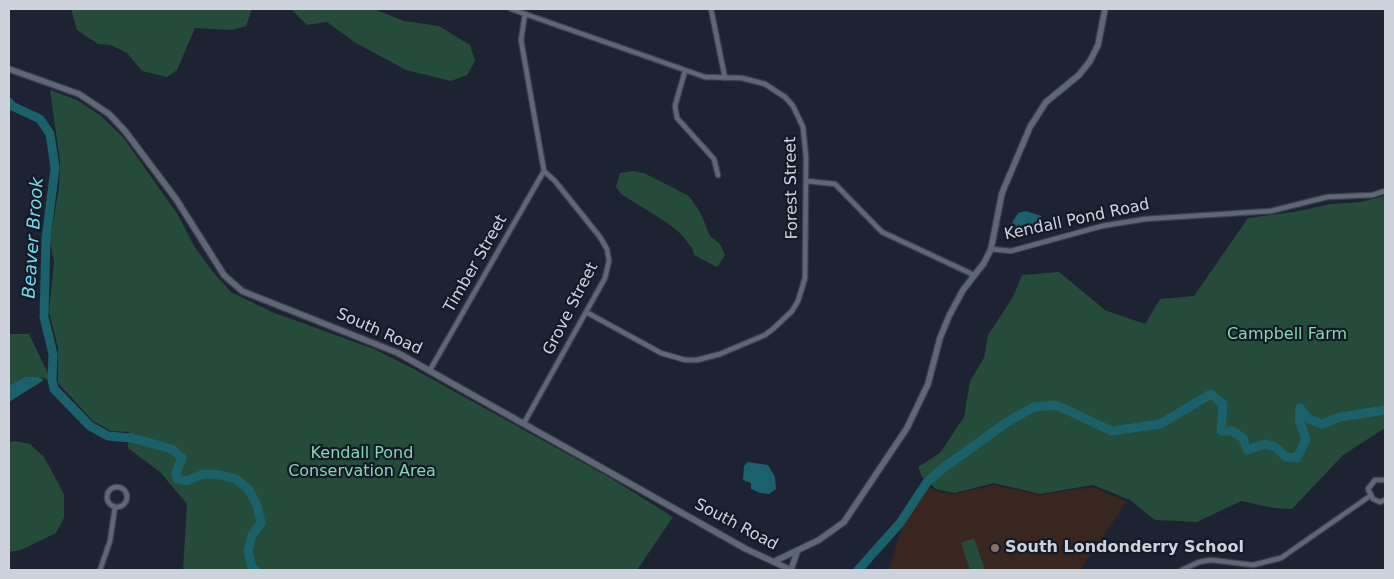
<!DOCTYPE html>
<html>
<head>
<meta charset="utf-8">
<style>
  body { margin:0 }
  #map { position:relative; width:1394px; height:579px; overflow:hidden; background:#1d2332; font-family:"DejaVu Sans",sans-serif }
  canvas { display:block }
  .frame { position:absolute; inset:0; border:10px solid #ced2dc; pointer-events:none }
</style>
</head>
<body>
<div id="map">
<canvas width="1394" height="579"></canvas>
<div class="frame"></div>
</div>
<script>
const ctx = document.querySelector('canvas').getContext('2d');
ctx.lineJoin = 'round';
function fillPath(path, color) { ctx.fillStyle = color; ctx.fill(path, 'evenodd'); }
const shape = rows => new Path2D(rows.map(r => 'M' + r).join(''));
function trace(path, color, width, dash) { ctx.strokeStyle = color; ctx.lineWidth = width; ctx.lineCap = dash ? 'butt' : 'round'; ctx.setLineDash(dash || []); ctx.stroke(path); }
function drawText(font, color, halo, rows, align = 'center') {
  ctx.font = font + ' "DejaVu Sans",sans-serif'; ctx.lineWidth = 4.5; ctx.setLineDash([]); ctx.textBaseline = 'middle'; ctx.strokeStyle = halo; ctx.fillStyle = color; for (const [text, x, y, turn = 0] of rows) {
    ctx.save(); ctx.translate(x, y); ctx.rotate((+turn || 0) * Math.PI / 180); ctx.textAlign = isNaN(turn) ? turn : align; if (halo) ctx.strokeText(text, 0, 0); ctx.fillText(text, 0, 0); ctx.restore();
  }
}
fillPath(shape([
  [994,485,1040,495,1093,487,1127,502,1080,570,889,570,902,526,929,487,935,491,955,494]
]), '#38261f');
fillPath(shape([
  [71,9,252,9,246,26,233,30,195,28,177,70,167,77,142,71,127,53,111,45,98,44,77,30],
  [291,9,374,9,404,21,439,26,470,45,475,61,467,75,451,81,406,70,356,43,327,22,307,25],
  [50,90,77,100,101,116,123,137,178,215,194,246,213,272,231,292,272,312,374,349,412,368,609,477,673,517,637,570,183,570,187,504,160,472,128,448,129,432,111,431,93,421,58,383,58,348,49,312,54,262,50,241,59,187,60,161],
  [633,171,644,173,689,196,700,212,710,236,720,244,725,255,717,267,694,255,692,248,681,234,666,222,621,194,616,187,620,173],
  [1385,196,1385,428,1343,455,1292,509,1274,508,1241,501,1197,522,1155,520,1130,500,1093,485,1040,494,994,483,955,493,936,489,922,477,918,467,940,453,964,417,970,381,984,358,988,335,1013,297,1022,275,1059,272,1105,310,1145,324,1160,299,1194,296,1248,218,1294,212,1331,204,1360,202],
  [9,334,29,334,51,380,39,377,24,377,9,386],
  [16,441,30,444,44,457,64,494,64,518,56,533,21,550,9,552,9,442],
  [974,538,985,570,970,570,961,543]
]), '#254c3a');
fillPath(shape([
  [1026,211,1041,216,1041,221,1037,228,1028,233,1015,234,1011,229,1013,221,1018,213],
  [24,377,39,377,44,380,9,402,9,386],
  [748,462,768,465,775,477,776,489,769,494,760,493,751,489,751,483,743,480,744,466]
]), '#1a616b');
trace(shape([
  [9,102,12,106,40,119,50,134,55,168,46,239,44,317,53,354,52,380,54,389,90,426,108,436,132,438,172,449,182,458,176,472,177,479,187,481,203,474,220,475,236,479,249,490,257,505,261,523,252,535,248,551,252,567,255,570],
  [858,570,900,523,927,482,942,469,1007,422,1034,407,1056,405,1112,431,1160,424,1211,394,1223,404,1221,431,1232,431,1243,438,1247,450,1265,444,1275,447,1286,457,1297,458,1306,439,1299,420,1300,408,1309,419,1322,424,1340,417,1385,410]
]), '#1a616b', 9);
const minor = shape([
  [511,9,705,77,742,78,765,84,785,97,793,106,803,127,806,157,805,278,798,301,792,311,774,328,765,335,720,354,697,360,685,360,661,353,586,312],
  [711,9,725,78],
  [685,71,675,106,677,118,714,159,718,175],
  [806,181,835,184,882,232,974,275],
  [991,249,1011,251,1102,226,1145,219,1271,211,1327,197,1372,195,1385,191],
  [430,370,544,171],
  [524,423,605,278,609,261,607,249,600,237,555,181,544,171,521,40,525,14],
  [1385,480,1375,480,1368,489,1373,499,1380,502,1385,500],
  '107 497a10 10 0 1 1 20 0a10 10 0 1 1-20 0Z',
  [100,570,110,541,115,507],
  [1182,570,1199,562,1211,560,1253,565,1281,558,1370,496]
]);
const tertiary = shape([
  [9,69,79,94,109,114,125,131,176,199,224,275,242,291,398,353,746,549,791,570],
  [775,561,819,540,844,522,907,428,928,384,940,338,949,316,963,290,984,263,991,249,1002,193,1030,127,1046,102,1079,75,1090,61,1098,45,1105,9],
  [791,570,797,552]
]);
trace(minor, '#3b3f4c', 7);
trace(tertiary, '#3b3f4c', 8);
trace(minor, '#5e6678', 4.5);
trace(tertiary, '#5e6678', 5.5);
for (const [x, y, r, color] of [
  [995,548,5,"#8d6e63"]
]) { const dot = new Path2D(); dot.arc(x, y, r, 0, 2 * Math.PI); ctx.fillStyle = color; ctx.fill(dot); trace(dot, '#141a28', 2); }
drawText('16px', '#ced2dc', '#141a28', [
  ["Forest Street",792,188,-91],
  ["Kendall Pond Road",1077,220,-12],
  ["Timber Street",476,264,-60],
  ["Grove Street",571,309,-63],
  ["South Road",379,332,24],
  ["South Road",736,525,28]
]);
drawText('16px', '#85d7af', '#141a28', [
  ["Campbell Farm",1287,335],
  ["Kendall Pond",362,454],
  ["Conservation Area",362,472]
]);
drawText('bold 16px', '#ced2dc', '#141a28', [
  ["South Londonderry School",1005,548]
], 'left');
drawText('italic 18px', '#73dbeb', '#141a28', [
  ["Beaver Brook",34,238,-86]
]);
</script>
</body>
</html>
